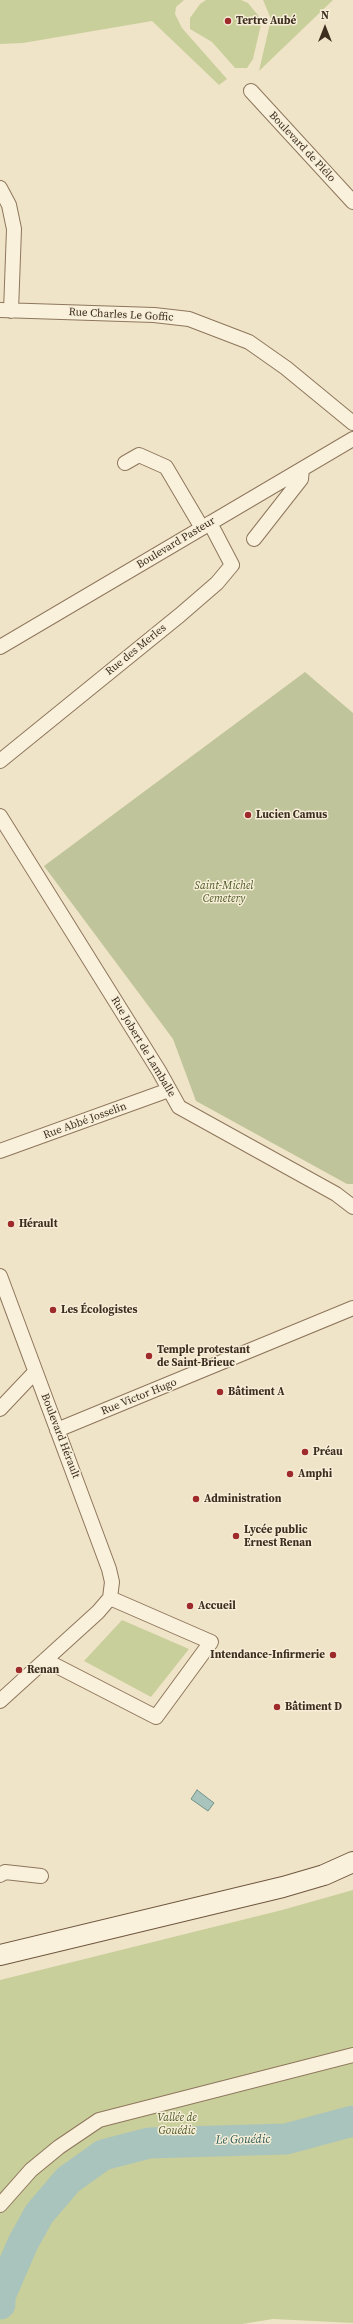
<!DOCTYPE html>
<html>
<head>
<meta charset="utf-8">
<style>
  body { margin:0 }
  #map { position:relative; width:353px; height:2324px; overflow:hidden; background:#f0e4c8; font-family:"Source Serif 4",serif }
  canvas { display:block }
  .north { position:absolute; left:305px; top:8px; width:40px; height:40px; -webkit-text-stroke:3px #f7eed8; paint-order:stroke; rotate:0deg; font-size:11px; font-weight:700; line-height:16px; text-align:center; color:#3d2e20 }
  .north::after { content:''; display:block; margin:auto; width:14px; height:18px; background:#3d2e20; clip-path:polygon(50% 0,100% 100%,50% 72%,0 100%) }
</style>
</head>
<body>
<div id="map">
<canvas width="353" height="2324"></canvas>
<div class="north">N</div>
</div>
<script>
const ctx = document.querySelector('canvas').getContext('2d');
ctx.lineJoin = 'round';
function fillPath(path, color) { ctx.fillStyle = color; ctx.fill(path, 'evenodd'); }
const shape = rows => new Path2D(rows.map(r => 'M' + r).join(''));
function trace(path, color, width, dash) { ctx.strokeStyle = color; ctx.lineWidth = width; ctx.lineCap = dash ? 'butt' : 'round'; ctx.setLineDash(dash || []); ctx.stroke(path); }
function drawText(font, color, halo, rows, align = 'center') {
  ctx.font = font + ' "Source Serif 4",serif'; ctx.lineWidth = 3; ctx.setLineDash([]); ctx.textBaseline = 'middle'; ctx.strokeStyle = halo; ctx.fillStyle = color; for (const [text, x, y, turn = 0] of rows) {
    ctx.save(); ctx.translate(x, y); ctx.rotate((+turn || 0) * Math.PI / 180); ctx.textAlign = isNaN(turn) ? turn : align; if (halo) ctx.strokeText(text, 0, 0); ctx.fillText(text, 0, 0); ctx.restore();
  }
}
fillPath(shape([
  [0,0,184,0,176,7,175,14,182,28,227,79,219,85,152,21,23,43,0,44],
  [206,0,241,0,248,3,262,20,253,59,247,68,235,68,212,42,190,29,190,18,200,4],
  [263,0,333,0,259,71,271,19],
  [122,1620,189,1649,151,1697,84,1661],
  [353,1890,353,2323,273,2319,242,2324,0,2324,0,1980,282,1910]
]), '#c9cf9b');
fillPath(shape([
  [305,672,353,713,353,1184,347,1184,196,1101,173,1039,44,866]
]), '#bfc49a');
const water = shape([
  [197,1790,214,1803,208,1811,191,1799,197,1790]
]);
fillPath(water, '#a9c4bc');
trace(water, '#6f938a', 1);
trace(shape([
  [0,2304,0,2296,23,2243,39,2214,68,2180,103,2155,149,2143,286,2139,353,2121]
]), '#a9c4bc', 31);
const street = shape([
  [251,91,353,202],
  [0,188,9,205,14,229,11,311],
  [0,310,154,315,189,319,249,342,286,368,353,423],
  [125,463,139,455,166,467,202,528],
  [254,539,301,479,302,469],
  [0,647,353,439],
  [0,761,180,615,217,583,232,565,210,523],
  [0,816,159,1071,179,1107,336,1194,353,1207],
  [0,1151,169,1090],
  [0,1276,109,1569,112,1582,110,1598],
  [0,1409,35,1372],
  [57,1430,353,1308],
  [45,1660,156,1717,211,1642,110,1598],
  [0,1701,98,1612,110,1598],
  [0,1875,5,1872,41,1876],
  [0,2205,31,2170,59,2147,99,2120,353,2055]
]);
const secondary = shape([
  [0,1955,283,1887,324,1875,353,1862]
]);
trace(street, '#8d765c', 16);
trace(secondary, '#6f573f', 22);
trace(street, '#faf1dc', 14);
trace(secondary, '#faf1dc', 20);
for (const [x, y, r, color] of [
  [228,21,4,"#9e2a2b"],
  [248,815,4,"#9e2a2b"],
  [11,1224,4,"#9e2a2b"],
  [53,1310,4,"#9e2a2b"],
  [149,1356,4,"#9e2a2b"],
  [220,1392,4,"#9e2a2b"],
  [305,1452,4,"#9e2a2b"],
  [290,1474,4,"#9e2a2b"],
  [196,1499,4,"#9e2a2b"],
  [236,1536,4,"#9e2a2b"],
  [190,1606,4,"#9e2a2b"],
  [333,1655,4,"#9e2a2b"],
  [19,1670,4,"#9e2a2b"],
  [277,1707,4,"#9e2a2b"]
]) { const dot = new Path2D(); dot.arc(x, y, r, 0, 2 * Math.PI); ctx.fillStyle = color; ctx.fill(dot); trace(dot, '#f7eed8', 1.5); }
drawText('bold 11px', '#3d2e20', '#f7eed8', [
  ["Tertre Aubé",236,21],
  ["Lucien Camus",256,815],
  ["Hérault",19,1224],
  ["Les Écologistes",61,1310],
  ["Temple protestant",157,1350],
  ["de Saint-Brieuc",157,1363],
  ["Bâtiment A",228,1392],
  ["Préau",313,1452],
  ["Amphi",298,1474],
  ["Administration",204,1499],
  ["Lycée public",244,1530],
  ["Ernest Renan",244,1543],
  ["Accueil",198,1606],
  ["Intendance-Infirmerie",325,1655,"right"],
  ["Renan",27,1670],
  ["Bâtiment D",285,1707]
], 'left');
drawText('11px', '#3d2e20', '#f7eed8', [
  ["Boulevard de Plélo",302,147,47],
  ["Rue Charles Le Goffic",121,315,3],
  ["Boulevard Pasteur",176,543,-31],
  ["Rue des Merles",136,650,-39],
  ["Rue Jobert de Lamballe",143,1047,59],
  ["Rue Abbé Josselin",85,1121,-20],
  ["Rue Victor Hugo",139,1397,-22],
  ["Boulevard Hérault",60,1436,69]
]);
drawText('italic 11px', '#4d5a26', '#f7eed8', [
  ["Saint-Michel",224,886],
  ["Cemetery",224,899],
  ["Vallée de",177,2118],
  ["Gouédic",177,2131]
]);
drawText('italic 12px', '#2f5d5a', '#f7eed8', [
  ["Le Gouédic",243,2140,-1]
]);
</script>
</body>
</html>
